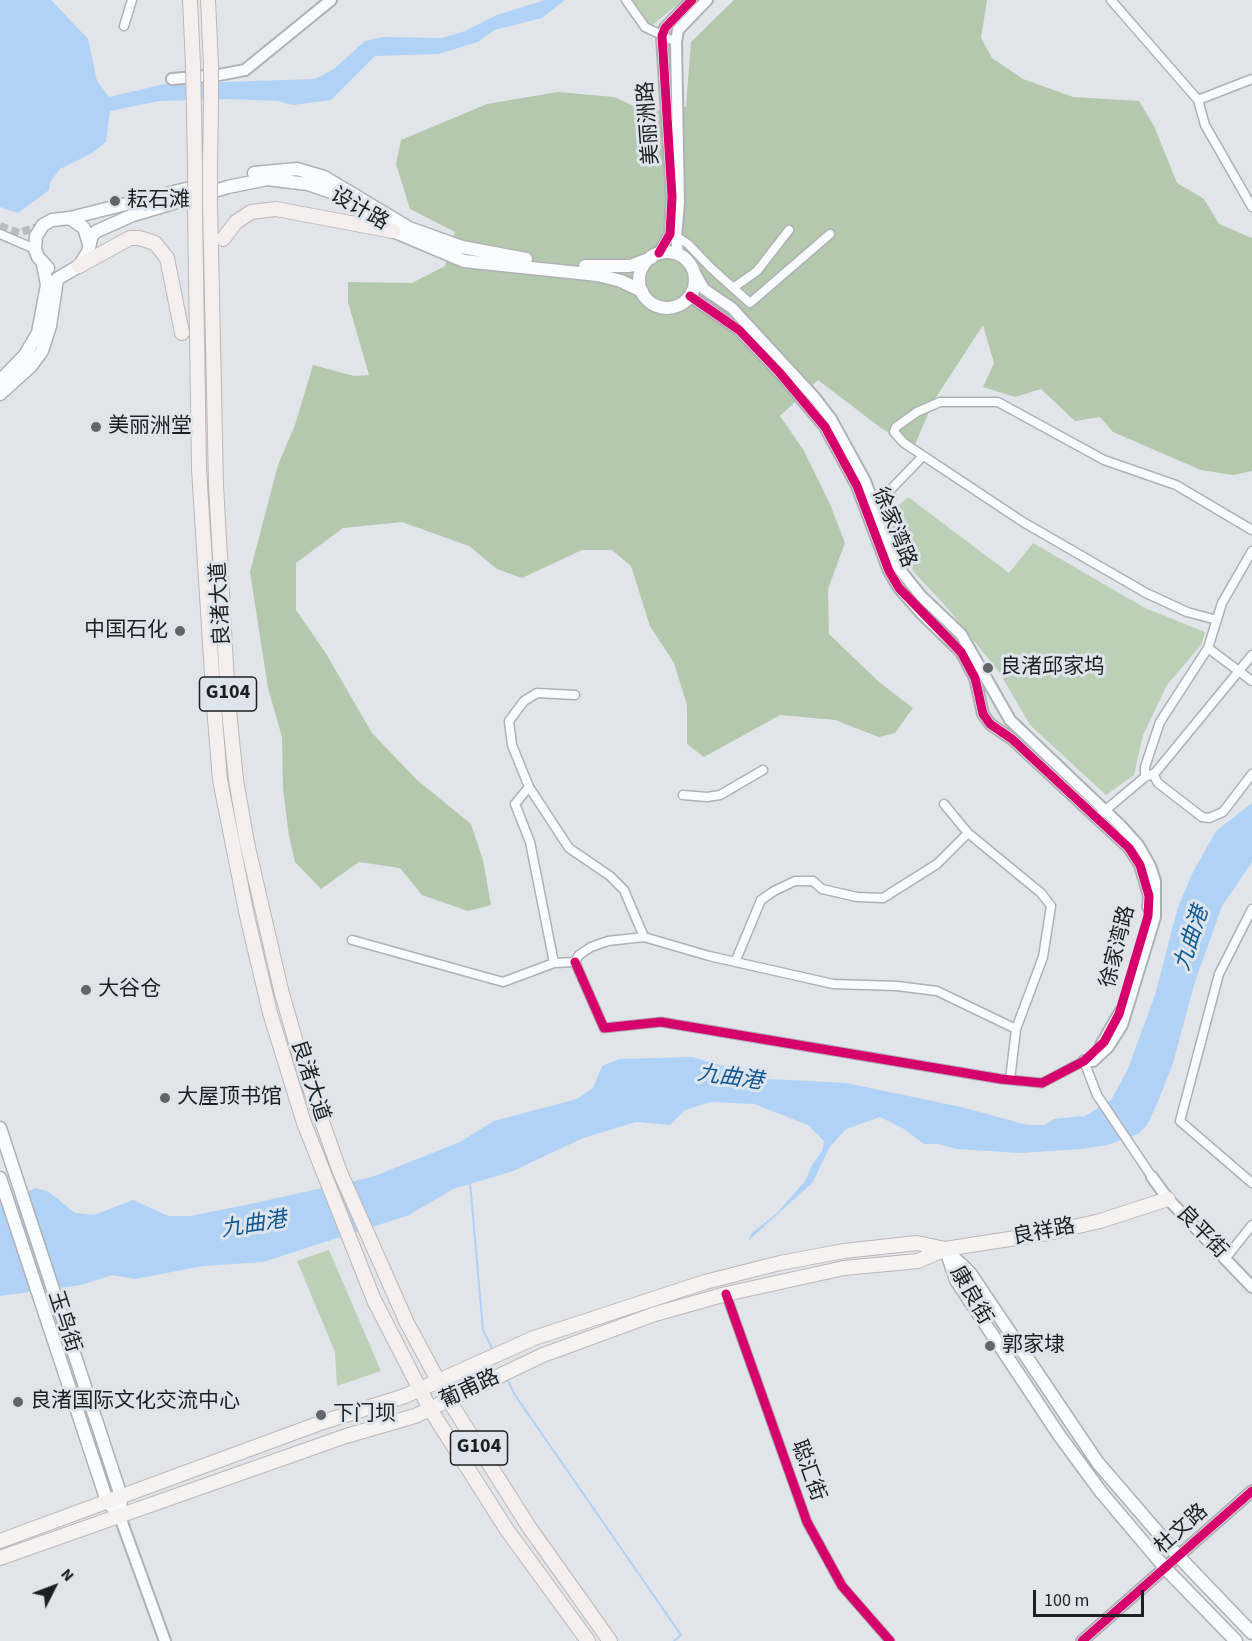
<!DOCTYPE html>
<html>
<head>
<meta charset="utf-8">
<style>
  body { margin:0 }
  #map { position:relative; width:1252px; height:1641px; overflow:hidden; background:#e1e4e8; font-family:"Source Sans 3",sans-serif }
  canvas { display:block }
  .north { position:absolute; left:24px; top:1557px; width:60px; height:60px; -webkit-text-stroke:4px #dee4eb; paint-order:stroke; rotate:48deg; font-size:16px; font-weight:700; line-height:24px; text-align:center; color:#1d1f22 }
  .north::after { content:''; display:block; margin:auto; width:21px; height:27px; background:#1d1f22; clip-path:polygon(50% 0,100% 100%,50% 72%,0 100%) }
  .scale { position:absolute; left:1033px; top:1590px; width:111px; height:27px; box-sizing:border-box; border:3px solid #1d1f22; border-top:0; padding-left:8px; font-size:18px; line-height:21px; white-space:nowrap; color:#1d1f22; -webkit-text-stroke:4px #dee4eb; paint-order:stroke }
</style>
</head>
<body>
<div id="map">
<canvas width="1252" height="1641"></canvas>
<div class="north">N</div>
<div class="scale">100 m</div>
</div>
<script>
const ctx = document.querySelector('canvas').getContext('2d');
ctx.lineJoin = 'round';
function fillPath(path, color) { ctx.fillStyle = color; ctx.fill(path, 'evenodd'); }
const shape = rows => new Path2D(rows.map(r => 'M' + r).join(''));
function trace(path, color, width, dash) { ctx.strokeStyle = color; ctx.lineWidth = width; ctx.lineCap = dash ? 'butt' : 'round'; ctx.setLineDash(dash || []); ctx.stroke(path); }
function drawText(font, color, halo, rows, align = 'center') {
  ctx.font = font + ' "Source Sans 3","Noto Sans SC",sans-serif'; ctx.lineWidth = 6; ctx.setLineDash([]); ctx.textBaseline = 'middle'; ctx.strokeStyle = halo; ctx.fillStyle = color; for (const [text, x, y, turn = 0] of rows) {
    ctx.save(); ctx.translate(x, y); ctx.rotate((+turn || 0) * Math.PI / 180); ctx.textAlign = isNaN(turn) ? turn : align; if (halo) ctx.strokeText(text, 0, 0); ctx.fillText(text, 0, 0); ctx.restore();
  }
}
fillPath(shape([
  [627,0,683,0,651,26,645,25],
  [908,497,1009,573,1033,543,1145,608,1205,632,1201,645,1167,685,1143,735,1134,775,1106,795,1030,725,999,672,949,610,914,572,887,516],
  [329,1250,381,1371,337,1386,335,1352,297,1261]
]), '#bcd0b7');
fillPath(shape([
  [734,0,987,0,981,38,992,58,1023,79,1073,97,1139,101,1154,126,1177,183,1204,199,1219,224,1252,238,1252,471,1233,475,1201,470,1113,432,1100,417,1075,421,1041,389,1015,397,983,387,994,363,983,325,933,402,914,447,881,428,818,380,780,416,804,451,830,504,845,543,828,589,829,634,879,682,913,708,895,733,879,737,835,720,780,715,704,757,687,744,687,705,674,663,650,626,631,566,612,550,582,550,522,578,497,569,469,546,402,522,343,528,296,563,296,610,325,652,372,733,417,780,471,824,483,860,491,905,468,911,422,895,400,868,359,862,321,889,295,862,289,836,283,789,282,737,268,688,250,572,278,465,295,425,313,365,354,376,369,375,348,302,348,282,412,283,445,266,455,232,410,209,396,164,401,140,487,104,558,92,614,97,647,112,686,107,691,42]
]), '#b3c8ad');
fillPath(shape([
  [0,0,51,0,88,39,97,81,109,97,165,84,315,79,334,69,365,41,383,37,442,38,465,31,497,15,545,0,565,0,542,18,494,30,478,42,438,54,375,56,331,100,293,105,278,101,231,99,159,101,110,111,106,142,92,153,60,169,50,182,49,190,18,213,0,207],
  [1252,803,1252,862,1222,906,1194,985,1173,1063,1157,1104,1147,1125,1138,1134,1107,1145,1080,1149,1020,1153,957,1149,939,1144,924,1144,904,1129,880,1117,846,1129,829,1148,813,1182,748,1241,752,1233,777,1213,805,1181,812,1165,822,1151,824,1141,808,1125,754,1104,710,1102,685,1110,670,1125,636,1122,583,1138,513,1171,453,1189,409,1215,263,1262,203,1266,135,1279,112,1275,81,1285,0,1296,0,1203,36,1188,49,1192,75,1213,94,1215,133,1200,168,1216,190,1216,255,1203,372,1177,460,1142,494,1121,577,1099,593,1088,602,1066,619,1059,692,1057,769,1079,846,1083,961,1107,1027,1125,1045,1125,1054,1119,1085,1116,1111,1100,1127,1071,1155,995,1178,907,1192,874,1216,831]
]), '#afd2f6');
trace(shape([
  [470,1182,483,1330,493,1350],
  [506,1377,515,1395,681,1635,674,1641]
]), '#afd2f6', 2);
trace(shape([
  [0,226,19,233,43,225]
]), '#babdc0', 8, [8, 4]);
const minor = shape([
  [626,0,645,27,676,42],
  [1111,0,1198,100,1252,79],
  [124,26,132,0],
  [1198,100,1205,125,1252,207],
  [0,234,35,249],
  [676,236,688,244,711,268,750,303,830,234],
  [733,288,757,271,789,230],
  [871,510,923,456],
  [1217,620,1187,612,1146,593,1023,522,904,443,894,432,896,427,917,412,940,402,998,402,1104,460,1176,485,1252,530],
  [1208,648,1252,681],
  [575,695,537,693,524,701,509,721,512,745,529,787,569,848,610,876,624,890,644,937],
  [1153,774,1158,783,1202,817,1209,818,1223,812,1252,774],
  [1145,777,1155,773,1252,655],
  [529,787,515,804,530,842,554,963],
  [683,795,707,797,720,795,763,770],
  [944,804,968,833,1041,893,1051,906,1043,957,1016,1029,1010,1080],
  [1102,813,1145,777,1145,767,1160,722,1208,648,1222,603,1252,551],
  [1252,909,1219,974,1180,1121,1252,1183],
  [352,940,503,982,554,963,575,962,579,955,591,947,608,941,644,937,709,956,833,984,897,986,937,991,1016,1029],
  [736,960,761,900,774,891,795,881,813,881,822,889,857,897,883,898,937,864,968,833],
  [575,962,604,1028,661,1022,1001,1079,1042,1083,1084,1061,1097,1095,1152,1177],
  [1225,1259,1252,1225],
  [726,1294,807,1522,842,1586,890,1641]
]);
const tertiary = shape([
  [172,79,219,75,245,70,331,0],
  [659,253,670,234,672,197,662,36,665,28,692,0],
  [678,254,676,236,679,203,676,42,678,30,707,0],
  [695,273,704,289,732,308,815,398,831,419,865,481,897,566,921,596,961,634,1010,720,1120,825,1138,845,1150,866,1155,881,1155,917,1122,1025,1108,1047,1093,1061,1084,1061],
  [690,296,739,330,779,372,825,427,857,486,889,571,899,588,921,613,961,652,975,678,983,714,990,724,1012,739,1129,848,1140,865,1149,896,1148,907],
  [1101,1045,1120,1012],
  [1152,1177,1168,1199,1252,1287],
  [120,1517,165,1641],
  [1082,1641,1252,1491]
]);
const secondary = shape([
  [254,173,297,169,324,177,409,228,462,247,526,259],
  [70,218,202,185],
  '639 280a28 28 0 1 1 56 0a28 28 0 1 1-56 0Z',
  [585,266,630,266,651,258],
  [48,268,38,257,35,249,36,236,43,225,52,220,70,218,84,228,89,244],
  [0,381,25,355,38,333,47,285,43,264],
  [0,394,31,366,42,351,50,326,57,279,79,266,88,252,92,235,97,231,133,215,228,187,267,179,308,184,334,193,393,231,464,261,598,275,621,281,642,291],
  [0,1128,121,1496,120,1517],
  [0,1178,107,1501,114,1509],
  [945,1249,970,1273,1098,1463,1179,1557,1252,1633],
  [947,1253,956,1280,1059,1435,1101,1492,1166,1569,1236,1641]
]);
const primary = shape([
  [0,1541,323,1422,405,1396,534,1338,705,1282,780,1263,844,1251,917,1243,945,1249,1048,1233,1100,1221,1168,1199],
  [0,1558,346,1436,415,1416,543,1355,655,1314,726,1294,844,1268,918,1261,945,1249]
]);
const trunk = shape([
  [190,0,193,65],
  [208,0,211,66],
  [194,109,195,167],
  [210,165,211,106],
  [210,202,216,485,228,701,236,780,247,843,281,990,305,1074,340,1172,407,1323,448,1399,529,1527,610,1641],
  [195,209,199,469,214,706,220,780,247,916,270,1013,304,1123,374,1300,430,1409,507,1530,588,1641],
  [223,239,236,222,251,212,276,209,393,231],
  [79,266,130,238,139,238,155,243,167,258,182,333]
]);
trace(minor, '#afb1b4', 11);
trace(tertiary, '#afb1b4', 14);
trace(secondary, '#afb1b4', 15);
trace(primary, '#bdb7b9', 16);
trace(trunk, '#bdb7b9', 16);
trace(minor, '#fafbfc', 8);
trace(tertiary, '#fafbfc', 10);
trace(secondary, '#fafbfc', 12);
trace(primary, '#f5f2f2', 14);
trace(trunk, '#f4eeee', 14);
const trunkBridge = shape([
  [193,65,194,109],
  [211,106,211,66],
  [210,165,210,202],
  [195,209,195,167]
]);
trace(trunkBridge, '#bdb7b9', 16, []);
trace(trunkBridge, '#f4eeee', 14);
trace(shape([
  [659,253,670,234,672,197,662,36,665,28,692,0],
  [575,962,604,1028,661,1022,1001,1079,1042,1083,1084,1061,1104,1042,1119,1014,1148,916,1149,896,1140,865,1129,848,1012,739,990,724,983,714,975,678,961,652,899,588,889,571,857,486,825,427,779,372,739,330,690,296],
  [726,1294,807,1522,842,1586,890,1641],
  [1082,1641,1252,1491]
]), '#d6006c', 9);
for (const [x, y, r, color] of [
  [115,201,6,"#626467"],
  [96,427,6,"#626467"],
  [180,631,6,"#626467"],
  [988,668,6,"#626467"],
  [86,990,6,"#626467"],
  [165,1098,6,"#626467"],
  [990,1346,6,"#626467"],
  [18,1402,6,"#626467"],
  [321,1415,6,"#626467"]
]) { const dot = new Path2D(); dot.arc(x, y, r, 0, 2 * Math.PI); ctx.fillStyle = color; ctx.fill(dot); trace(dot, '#dee4eb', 2); }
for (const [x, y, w] of [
  [228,694,57],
  [479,1448,57]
]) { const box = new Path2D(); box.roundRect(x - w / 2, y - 17, w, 34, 4.5); ctx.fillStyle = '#dee4eb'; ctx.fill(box); trace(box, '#1d1f22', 1.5); }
drawText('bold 20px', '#1d1f22', null, [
  ["G104",228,694],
  ["G104",479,1448]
]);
drawText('21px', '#1d1f22', '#dee4eb', [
  ["美丽洲路",650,123,-94],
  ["设计路",359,210,30],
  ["徐家湾路",893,528,68],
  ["良渚大道",222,604,-93],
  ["徐家湾路",1119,947,-76],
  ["良渚大道",309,1081,72],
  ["良祥路",1044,1233,-11],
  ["良平街",1201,1233,46],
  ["康良街",970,1296,60],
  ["玉鸟街",63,1322,72],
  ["葡甫路",470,1390,-25],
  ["聪汇街",807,1471,70],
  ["杜文路",1182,1530,-42]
]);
drawText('21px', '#1d1f22', '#dee4eb', [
  ["耘石滩",127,201],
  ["美丽洲堂",108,427],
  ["中国石化",168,631,"right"],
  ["良渚邱家坞",1000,668],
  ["大谷仓",98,990],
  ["大屋顶书馆",177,1098],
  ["郭家埭",1002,1346],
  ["良渚国际文化交流中心",30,1402],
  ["下门坝",333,1415]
], 'left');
drawText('italic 22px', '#0f5893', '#dee4eb', [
  ["九曲港",1193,939,-72],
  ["九曲港",730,1079,8],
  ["九曲港",254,1226,-9]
]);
</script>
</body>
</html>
